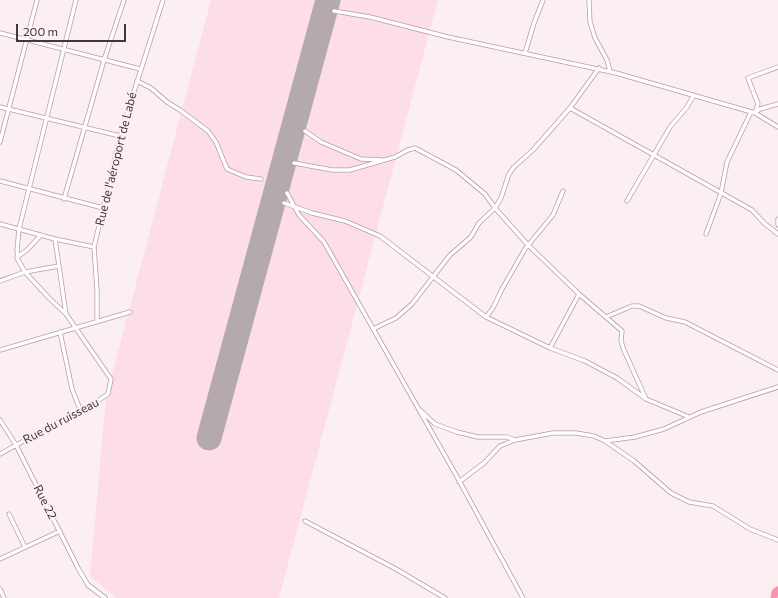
<!DOCTYPE html>
<html>
<head>
<meta charset="utf-8">
<style>
  body { margin:0 }
  #map { position:relative; width:778px; height:598px; overflow:hidden; background:#fbeff2; font-family:Commissioner,sans-serif }
  canvas { display:block }
  .scale { position:absolute; left:16px; top:24px; width:110px; height:18px; box-sizing:border-box; border:2px solid #42373a; border-top:0; padding-left:5px; font-size:12px; line-height:14px; white-space:nowrap; color:#42373a; -webkit-text-stroke:3px #fbeff2; paint-order:stroke }
</style>
</head>
<body>
<div id="map">
<canvas width="778" height="598"></canvas>
<div class="scale">200 m</div>
</div>
<script>
const ctx = document.querySelector('canvas').getContext('2d');
ctx.lineJoin = 'round';
function fillPath(path, color) { ctx.fillStyle = color; ctx.fill(path, 'evenodd'); }
const shape = rows => new Path2D(rows.map(r => 'M' + r).join(''));
function trace(path, color, width, dash) { ctx.strokeStyle = color; ctx.lineWidth = width; ctx.lineCap = dash ? 'butt' : 'round'; ctx.setLineDash(dash || []); ctx.stroke(path); }
function drawText(font, color, halo, rows, align = 'center') {
  ctx.font = font + ' Commissioner,sans-serif'; ctx.lineWidth = 4; ctx.setLineDash([]); ctx.textBaseline = 'middle'; ctx.strokeStyle = halo; ctx.fillStyle = color; for (const [text, x, y, turn = 0] of rows) {
    ctx.save(); ctx.translate(x, y); ctx.rotate((+turn || 0) * Math.PI / 180); ctx.textAlign = isNaN(turn) ? turn : align; if (halo) ctx.strokeText(text, 0, 0); ctx.fillText(text, 0, 0); ctx.restore();
  }
}
fillPath(shape([
  [211,0,438,0,279,598,116,598,90,576,106,397]
]), '#fddee6');
trace(shape([
  [774,598,775,592,778,590]
]), '#f495b2', 7);
trace(shape([
  [209,438,328,0]
]), '#b4a9ac', 25);
const minor = shape([
  [589,0,590,22,595,38,607,60,610,71],
  [334,11,370,17,448,37,616,73,755,113,778,127],
  [0,33,140,69],
  [525,53,534,23,543,0],
  [137,81,151,88,167,102,180,110,208,131,216,142,227,169,246,177,261,179],
  [0,107,120,136],
  [570,108,752,210,764,223,778,234],
  [755,113,758,104,748,78,778,67],
  [755,113,760,109,778,104],
  [305,131,321,142,361,159,382,160],
  [0,142,37,0],
  [294,163,332,170,350,170,395,157,408,150,415,148,456,170,485,194,495,208,528,245,579,294,622,331,621,340,623,348,646,399],
  [0,181,103,208],
  [287,193,299,215,324,242,456,475,523,598],
  [64,199,104,60,124,0],
  [627,201,670,127,687,107,694,95],
  [284,203,312,213,345,221,380,236,486,317,550,348,585,361,617,378,646,399,689,417],
  [778,219,778,225],
  [0,224,55,239,94,247],
  [706,234,721,193,727,162,751,112],
  [17,257,27,250,41,235],
  [0,281,25,272,59,266],
  [66,314,49,298,25,272,18,260,17,251,19,229,76,0],
  [486,317,493,308,502,289,525,249,553,215,563,191],
  [606,317,632,306,639,306,666,318,685,322,778,370],
  [97,322,97,290,94,247,120,136,163,0],
  [373,329,396,318,412,304,450,255,471,237,479,223,495,208,501,198,509,174,514,167,533,150,570,108,599,68],
  [60,332,72,389,81,412],
  [550,348,579,294],
  [0,350,130,312],
  [420,410,435,424,457,432,478,437,507,437,515,440,553,433,576,433,594,436,605,441,635,437,664,429,701,412,778,387],
  [0,420,16,445,78,568,88,585],
  [605,441,634,461,671,493,689,502,713,506,750,529,778,540],
  [0,454,60,421,81,412,108,394,111,379,66,314,55,239],
  [459,482,484,463,500,446,515,440],
  [9,514,25,547],
  [305,521,396,569,445,598],
  [0,559,60,531],
  [0,589,4,598]
]);
const tertiary = shape([
  [88,585,105,598]
]);
trace(minor, '#b89ca4', 5);
trace(tertiary, '#b89ca4', 5.5);
trace(minor, '#fff', 3.5);
trace(tertiary, '#fff', 4);
drawText('12px', '#42373a', '#fbeff2', [
  ["Rue de l'aéroport de Labé",116,159,-76],
  ["Rue du ruisseau",61,421,-28],
  ["Rue 22",45,502,63]
]);
</script>
</body>
</html>
